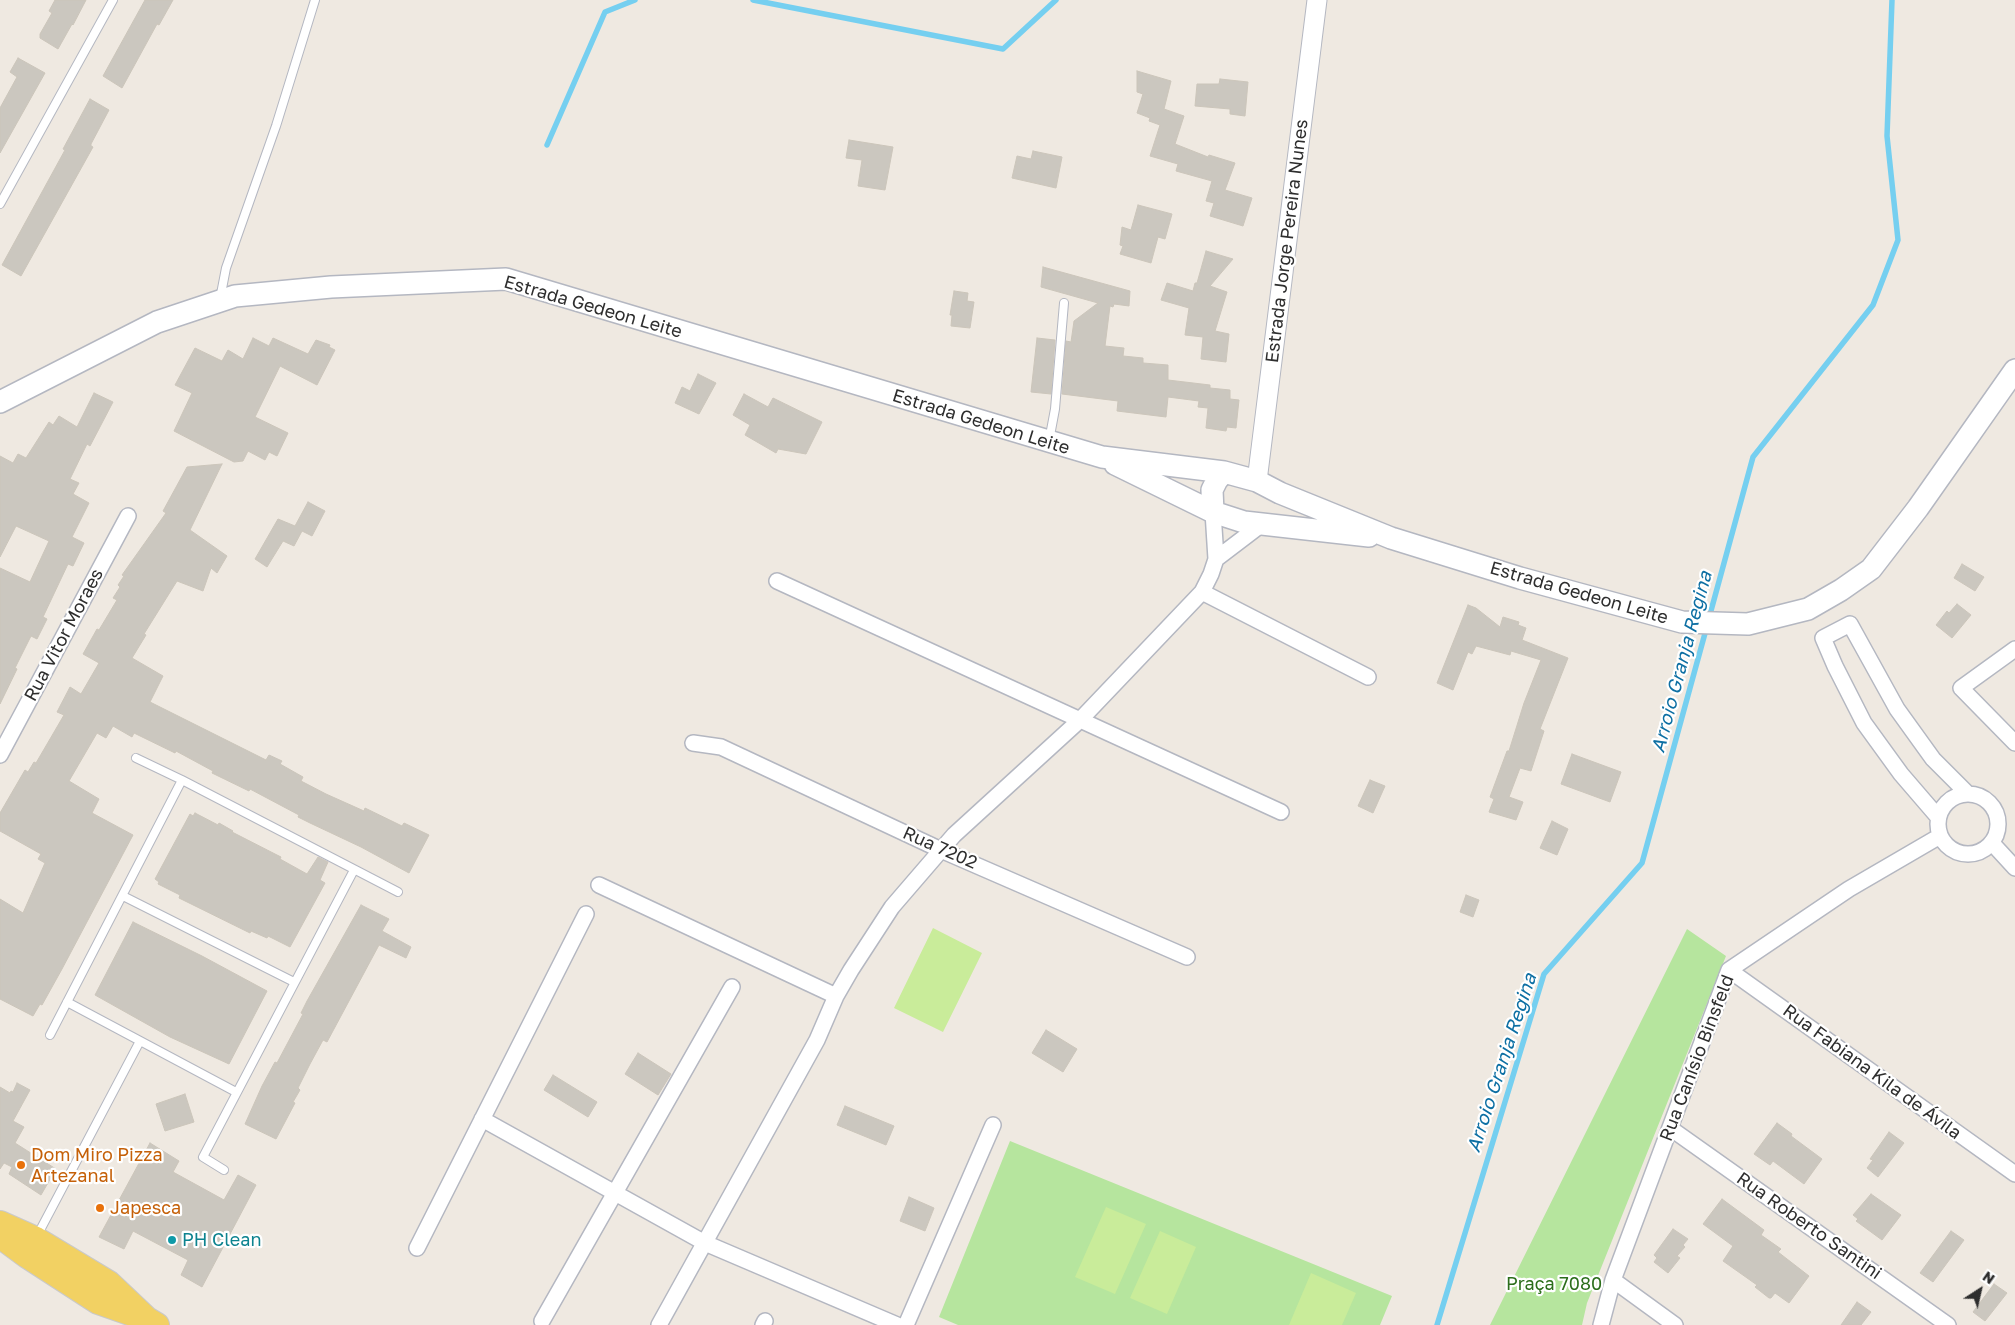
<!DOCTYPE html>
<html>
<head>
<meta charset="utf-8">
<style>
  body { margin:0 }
  #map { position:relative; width:2015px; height:1325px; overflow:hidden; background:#efe9e1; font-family:"Golos Text",sans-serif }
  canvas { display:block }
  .north { position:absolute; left:1955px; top:1265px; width:50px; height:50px; -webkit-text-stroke:4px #fff; paint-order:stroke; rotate:35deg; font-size:14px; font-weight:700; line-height:20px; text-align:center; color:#2e2e2e }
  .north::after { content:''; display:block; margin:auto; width:18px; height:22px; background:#2e2e2e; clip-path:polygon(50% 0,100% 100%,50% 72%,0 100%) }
</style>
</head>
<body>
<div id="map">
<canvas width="2015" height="1325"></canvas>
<div class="north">N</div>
</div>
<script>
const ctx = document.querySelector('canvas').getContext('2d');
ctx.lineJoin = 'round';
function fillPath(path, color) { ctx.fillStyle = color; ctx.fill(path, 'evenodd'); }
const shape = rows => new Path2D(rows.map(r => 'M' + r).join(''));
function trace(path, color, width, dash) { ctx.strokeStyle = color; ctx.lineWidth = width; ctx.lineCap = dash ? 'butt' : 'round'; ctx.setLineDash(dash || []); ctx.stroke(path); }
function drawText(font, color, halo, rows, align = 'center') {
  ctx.font = font + ' "Golos Text",sans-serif'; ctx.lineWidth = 4.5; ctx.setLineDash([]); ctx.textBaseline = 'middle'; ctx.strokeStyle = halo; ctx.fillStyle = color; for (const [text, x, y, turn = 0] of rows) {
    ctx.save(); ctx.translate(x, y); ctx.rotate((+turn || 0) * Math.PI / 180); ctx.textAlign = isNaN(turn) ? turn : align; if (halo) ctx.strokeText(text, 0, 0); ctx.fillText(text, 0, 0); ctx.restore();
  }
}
fillPath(shape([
  [1687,929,1726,956,1587,1303,1582,1325,1490,1325],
  [1010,1141,1392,1296,1380,1325,958,1325,939,1317]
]), '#b6e59e');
fillPath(shape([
  [933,928,982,953,943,1032,894,1008],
  [1106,1207,1146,1224,1115,1294,1075,1277],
  [1160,1231,1196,1247,1167,1314,1130,1298],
  [1311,1273,1356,1293,1342,1325,1289,1325]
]), '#c9ec9a');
trace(shape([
  [753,0,1003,49,1056,0],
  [547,145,605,12,635,0],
  [1709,618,1753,457,1873,305,1898,240,1887,136,1892,0],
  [1437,1325,1544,974,1642,863,1707,626]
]), '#75cff0', 5.5);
const building = shape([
  [55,0,86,0,73,25,72,24,58,49,40,38,40,34,52,13,49,11,55,0],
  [145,0,173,0,159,25,157,24,122,88,103,76,145,0],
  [18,58,45,73,0,153,0,108,17,77,10,72,18,58],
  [1137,71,1171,81,1164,109,1184,116,1175,144,1208,157,1209,155,1235,163,1225,190,1252,198,1243,226,1210,216,1214,203,1206,201,1212,181,1176,171,1178,164,1150,156,1160,125,1149,121,1150,118,1137,113,1143,94,1137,92,1137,71],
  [1220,79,1248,82,1245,116,1230,114,1230,109,1195,106,1197,84,1219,84,1220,79],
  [90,99,109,110,91,144,91,146,93,147,21,276,2,265,65,150,63,149,90,99],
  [849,140,893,147,885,190,858,186,862,160,846,158,849,140],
  [1033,151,1062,157,1056,188,1012,178,1017,156,1031,159,1033,151],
  [1138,205,1172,214,1165,239,1158,237,1151,263,1120,254,1123,246,1120,245,1122,227,1131,230,1138,205],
  [1206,251,1233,259,1210,286,1227,292,1215,331,1229,334,1226,362,1201,359,1203,337,1185,335,1189,308,1161,300,1167,283,1193,291,1195,283,1197,283,1206,251],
  [1043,267,1130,291,1129,306,1114,304,1113,307,1110,306,1105,346,1124,348,1123,356,1143,358,1143,363,1168,365,1168,380,1210,385,1210,388,1230,390,1230,399,1239,400,1236,428,1227,427,1226,431,1206,428,1208,408,1198,407,1199,401,1168,397,1166,417,1117,411,1118,401,1062,394,1066,341,1071,342,1074,321,1098,303,1041,287,1043,267],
  [954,291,968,293,967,301,974,302,970,328,951,326,952,315,950,315,954,291],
  [253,338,269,346,273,338,308,354,316,340,330,345,329,347,335,350,317,385,280,366,255,417,288,433,277,456,269,452,265,460,248,451,243,461,234,462,174,431,192,393,175,385,195,348,222,361,228,350,243,359,253,338],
  [1037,338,1055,340,1051,394,1031,392,1037,338],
  [698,374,716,383,699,414,675,403,682,387,690,391,698,374],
  [94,393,113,402,90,446,87,444,70,479,79,483,73,494,89,503,72,537,84,543,73,566,68,564,43,617,47,619,37,639,31,636,15,668,17,669,0,704,0,568,30,582,49,541,16,526,0,557,0,456,13,463,18,454,26,458,49,422,53,425,59,416,77,427,94,393],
  [744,394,768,407,773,398,822,422,806,454,778,449,776,453,745,435,750,425,733,415,744,394],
  [222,464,190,530,227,556,217,573,211,568,203,591,177,581,144,634,146,635,132,658,163,676,150,702,266,760,269,755,282,761,280,764,303,777,301,781,326,794,364,811,365,808,402,826,404,823,429,835,409,873,361,847,310,823,298,817,299,815,250,789,249,791,212,773,213,771,176,751,175,753,134,733,132,737,113,726,106,738,97,733,69,781,99,799,92,813,133,835,62,969,42,1005,40,1004,33,1016,0,999,0,899,23,913,45,863,38,859,41,854,0,831,0,813,25,770,28,772,34,762,36,763,64,715,57,712,70,687,81,694,99,663,83,654,97,629,99,630,117,600,113,598,120,587,118,585,124,576,122,575,166,513,163,511,187,467,222,464],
  [308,502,325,511,312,536,302,531,294,546,283,541,267,567,255,559,278,519,295,526,308,502],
  [1962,564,1984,577,1975,591,1954,578,1962,564],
  [1957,604,1971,615,1952,638,1936,625,1947,611,1949,613,1957,604],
  [1468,605,1476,608,1500,627,1503,617,1519,622,1518,625,1526,628,1522,640,1568,658,1540,729,1544,731,1531,771,1520,768,1509,797,1523,802,1516,820,1489,812,1494,799,1490,797,1507,751,1509,751,1524,703,1541,660,1511,651,1510,655,1476,646,1472,654,1468,652,1453,690,1437,683,1468,605],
  [1572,754,1621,772,1610,802,1561,784,1572,754],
  [1370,780,1385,786,1373,813,1358,806,1370,780],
  [195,813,218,825,219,823,233,831,232,832,277,855,281,857,280,859,307,874,318,857,328,862,320,880,325,883,290,947,268,936,267,938,251,931,250,933,179,898,180,895,158,884,159,882,155,879,190,814,193,816,195,813],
  [1552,821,1568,829,1557,855,1540,848,1552,821],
  [1466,895,1479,900,1473,917,1460,912,1466,895],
  [361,905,389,919,382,931,411,947,406,958,379,945,327,1042,323,1040,310,1064,298,1088,300,1090,293,1102,295,1103,276,1139,245,1124,262,1086,275,1062,277,1063,303,1014,301,1013,307,1001,361,905],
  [133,922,202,956,267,991,229,1064,170,1037,95,995,133,922],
  [1046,1030,1077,1049,1063,1072,1032,1053,1046,1030],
  [638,1053,671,1074,658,1095,625,1074,638,1053],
  [553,1075,597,1102,588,1117,544,1090,553,1075],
  [17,1083,30,1090,13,1121,24,1127,15,1143,56,1169,41,1195,9,1174,12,1167,4,1163,0,1169,0,1087,10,1093,11,1091,13,1092,17,1083],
  [185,1094,194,1122,165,1131,156,1104,185,1094],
  [845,1106,894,1126,886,1145,837,1125,845,1106],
  [1777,1123,1792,1134,1791,1136,1822,1159,1804,1184,1773,1161,1770,1165,1754,1154,1777,1123],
  [1889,1132,1904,1143,1878,1177,1867,1168,1873,1160,1870,1159,1889,1132],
  [150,1143,179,1161,173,1172,224,1200,238,1175,256,1185,202,1287,181,1275,188,1260,133,1231,124,1249,99,1237,150,1143],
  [1871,1194,1901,1215,1882,1240,1856,1221,1858,1219,1853,1215,1871,1194],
  [909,1197,934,1208,925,1231,900,1221,909,1197],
  [1722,1199,1764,1230,1761,1235,1781,1249,1778,1252,1809,1276,1789,1303,1775,1293,1771,1298,1769,1298,1755,1287,1757,1285,1723,1261,1733,1246,1703,1224,1722,1199],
  [1673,1229,1688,1239,1683,1245,1685,1247,1677,1256,1680,1258,1668,1273,1654,1262,1657,1258,1654,1255,1673,1229],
  [1951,1231,1964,1240,1933,1282,1920,1273,1951,1231],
  [1994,1284,2007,1293,1985,1321,1973,1312,1994,1284],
  [1857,1302,1871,1312,1861,1325,1841,1325,1857,1302]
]);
fillPath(building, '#cbc7bf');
trace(building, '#cbc5ba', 1);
const service = shape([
  [0,204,113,0],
  [220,299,226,268,276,126,315,0],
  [1049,441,1055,409,1064,303],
  [136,758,182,780,398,892],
  [123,896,294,982],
  [67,1002,236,1092],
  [50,1035,182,780],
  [224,1170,203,1157,354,870],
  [37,1236,140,1041]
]);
const minor = shape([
  [1216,559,1262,524],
  [777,581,1281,812],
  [1202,592,1368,677],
  [2015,649,1961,688,2015,743],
  [693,743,721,747,941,850,1187,957],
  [0,755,128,516],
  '1938 824a30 30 0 1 1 60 0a30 30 0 1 1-60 0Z',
  [1938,817,1901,774,1864,723,1835,666,1823,638,1850,624,1897,709,1933,759,1967,793],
  [1992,843,2015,868],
  [599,885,836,996],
  [1729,970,2015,1174],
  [482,1119,705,1243,897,1325],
  [1670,1128,1948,1325],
  [417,1248,586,914],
  [1613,1280,1675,1325],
  [542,1321,732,987],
  [659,1325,817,1040,836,996,851,970,892,907,954,835,1080,720,1202,592,1211,574,1216,559,1213,512],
  [763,1325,765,1321],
  [906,1325,993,1125],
  [1601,1325,1613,1280,1729,970,1849,889,1940,836]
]);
const tertiary = shape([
  [1257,481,1317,0]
]);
const secondary = shape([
  [0,402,157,322,235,296,331,287,506,279,1102,457,1224,472,1257,481,1280,493,1391,538,1520,578,1682,622,1748,624,1808,609,1841,590,1871,569,1918,508,2015,370],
  [1115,464,1213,512,1244,522,1369,536],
  [1213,512,1212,490,1217,480,1224,472]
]);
const primary = shape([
  [0,1223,36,1239,109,1283,147,1319,157,1325],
  [0,1236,27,1256,98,1302,138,1316]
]);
trace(service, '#b4b7c1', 10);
trace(minor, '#b4b7c1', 18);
trace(tertiary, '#b4b7c1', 21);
trace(secondary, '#b4b7c1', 24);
trace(primary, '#c9c9c9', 26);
trace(service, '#fff', 8);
trace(minor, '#fff', 15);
trace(tertiary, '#fff', 19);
trace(secondary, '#fff', 21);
trace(primary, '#f2d163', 24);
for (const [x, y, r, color] of [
  [21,1165,5,"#e8710a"],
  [100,1208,5,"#e8710a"],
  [172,1240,5,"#0f9aa8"]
]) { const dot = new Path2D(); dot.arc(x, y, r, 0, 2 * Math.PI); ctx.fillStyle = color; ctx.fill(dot); trace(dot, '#fff', 2); }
drawText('18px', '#2e2e2e', '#fff', [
  ["Estrada Jorge Pereira Nunes",1287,241,-83],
  ["Estrada Gedeon Leite",593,307,16],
  ["Estrada Gedeon Leite",981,422,17],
  ["Estrada Gedeon Leite",1579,593,16],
  ["Rua Vitor Moraes",64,635,-62],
  ["Rua 7202",940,848,24],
  ["Rua Canísio Binsfeld",1697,1058,-69],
  ["Rua Fabiana Kila de Ávila",1872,1072,36],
  ["Rua Roberto Santini",1809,1226,35]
]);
drawText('18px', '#c56008', '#fff', [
  ["Dom Miro Pizza",31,1155],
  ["Artezanal",31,1176],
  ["Japesca",110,1208]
], 'left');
drawText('18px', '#0d838f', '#fff', [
  ["PH Clean",182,1240]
], 'left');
drawText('18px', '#2c6e1b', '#fff', [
  ["Praça 7080",1554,1284]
]);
drawText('italic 19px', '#0d6fa3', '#fff', [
  ["Arroio Granja Regina",1682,662,-75],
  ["Arroio Granja Regina",1502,1063,-72]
]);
</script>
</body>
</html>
